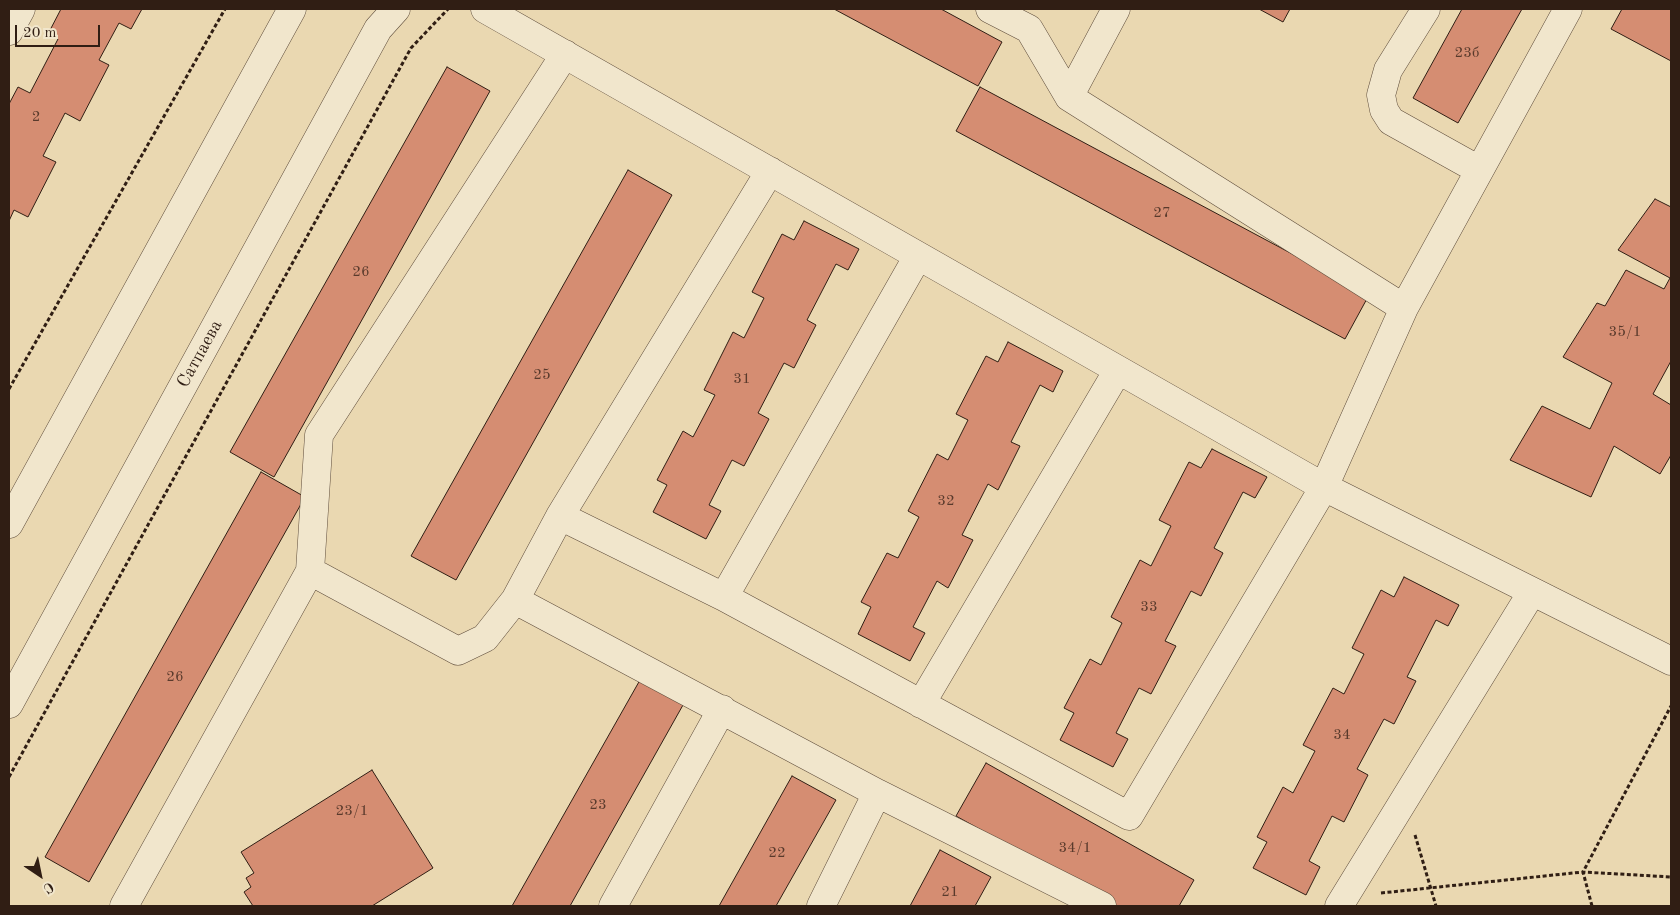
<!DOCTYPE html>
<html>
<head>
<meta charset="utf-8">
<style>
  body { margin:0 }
  #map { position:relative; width:1680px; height:915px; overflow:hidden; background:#ead8b1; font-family:"Old Standard TT",serif }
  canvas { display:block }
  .frame { position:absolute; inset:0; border:10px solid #301e14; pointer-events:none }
  .north { position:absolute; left:15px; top:850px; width:50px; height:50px; -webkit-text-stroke:4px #f1e6cc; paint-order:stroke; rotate:146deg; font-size:14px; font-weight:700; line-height:20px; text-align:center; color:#301e14 }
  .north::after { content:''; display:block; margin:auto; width:18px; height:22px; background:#301e14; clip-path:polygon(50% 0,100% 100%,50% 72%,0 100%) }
  .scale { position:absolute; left:15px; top:25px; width:85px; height:22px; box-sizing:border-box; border:2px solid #301e14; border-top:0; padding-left:6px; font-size:15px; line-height:18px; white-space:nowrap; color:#301e14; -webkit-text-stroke:4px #f1e6cc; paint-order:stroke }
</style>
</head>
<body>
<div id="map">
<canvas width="1680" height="915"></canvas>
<div class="frame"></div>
<div class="north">С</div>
<div class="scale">20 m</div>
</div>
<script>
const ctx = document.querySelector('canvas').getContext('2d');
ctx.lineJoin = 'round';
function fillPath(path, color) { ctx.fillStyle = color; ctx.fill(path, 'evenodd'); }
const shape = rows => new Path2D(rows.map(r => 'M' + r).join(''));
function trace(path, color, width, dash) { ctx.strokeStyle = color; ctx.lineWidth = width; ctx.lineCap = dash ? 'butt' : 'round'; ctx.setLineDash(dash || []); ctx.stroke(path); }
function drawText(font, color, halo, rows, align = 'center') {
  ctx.font = font + ' "Old Standard TT",serif'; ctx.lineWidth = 4; ctx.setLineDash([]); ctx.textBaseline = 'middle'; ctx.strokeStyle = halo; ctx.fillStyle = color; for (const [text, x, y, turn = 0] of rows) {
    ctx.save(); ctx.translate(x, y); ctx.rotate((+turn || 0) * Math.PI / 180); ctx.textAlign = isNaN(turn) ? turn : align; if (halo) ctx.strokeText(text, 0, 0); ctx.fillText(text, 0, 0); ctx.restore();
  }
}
const building = shape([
  [61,9,142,9,131,29,119,23,99,60,109,65,80,121,65,113,43,156,56,162,28,217,14,210,9,221,9,104,18,87,30,93,58,39,48,34,61,9],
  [834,9,941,9,1002,42,978,86,834,9],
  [1259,9,1290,9,1283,22,1259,9],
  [1462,9,1522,9,1458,123,1413,98,1462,9],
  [1622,9,1671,9,1671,61,1611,29,1622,9],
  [447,67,490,91,274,477,230,452,447,67],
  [980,87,1369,295,1345,339,956,131,980,87],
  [628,170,672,195,456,580,411,556,628,170],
  [1655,199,1671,207,1671,361,1653,394,1671,405,1671,455,1660,474,1614,446,1591,497,1510,460,1542,406,1590,429,1612,383,1563,357,1597,303,1605,306,1626,270,1664,289,1670,278,1618,250,1655,199],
  [804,221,859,249,848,270,836,264,807,320,816,325,794,368,784,363,758,413,769,419,744,466,732,460,709,505,721,511,706,539,653,512,667,485,657,480,683,431,693,437,715,395,704,390,733,332,744,338,764,298,752,292,782,234,794,240,804,221],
  [1008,342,1063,371,1053,392,1040,385,1011,442,1020,446,998,490,988,484,962,535,973,540,948,588,937,581,913,627,925,633,910,661,858,634,871,607,861,602,887,553,898,558,919,517,908,511,937,454,948,460,968,420,956,414,986,356,998,362,1008,342],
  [1212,449,1267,477,1255,498,1243,492,1214,548,1223,553,1201,596,1191,591,1165,641,1176,646,1151,694,1139,688,1116,733,1128,739,1113,767,1060,740,1074,713,1064,708,1090,659,1101,665,1122,623,1111,617,1140,560,1151,566,1171,526,1159,520,1189,462,1201,468,1212,449],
  [261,472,305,497,89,882,45,857,261,472],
  [1404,577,1459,605,1448,626,1436,620,1407,677,1416,681,1394,724,1384,719,1357,769,1368,775,1344,822,1332,816,1309,861,1320,867,1306,895,1253,868,1267,842,1257,837,1283,787,1293,793,1315,751,1303,745,1333,688,1344,694,1364,654,1352,648,1381,590,1394,597,1404,577],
  [640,680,683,705,570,906,512,906,640,680],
  [986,763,1194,880,1179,906,1117,906,956,816,986,763],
  [372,770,433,868,372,906,253,906,244,892,251,887,246,878,254,873,241,852,372,770],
  [792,776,836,800,776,906,719,906,792,776],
  [940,850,991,877,975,906,910,906,940,850]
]);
fillPath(building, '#d58d72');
trace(building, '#301e14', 1);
const minor = shape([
  [485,9,1324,487,1671,661],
  [990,9,1029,29,1069,97,1404,308],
  [1426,9,1388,70,1381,95,1384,110,1391,121,1479,170],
  [9,31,21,9],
  [1069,97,1116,9],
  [560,516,724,597,918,256],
  [9,524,292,9],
  [310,571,319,435,565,54],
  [724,597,1129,816,1324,487,1404,308,1568,9],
  [515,600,560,516,770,171],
  [9,704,378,29,396,9],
  [921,704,1118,370],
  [877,793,1102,906],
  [124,906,310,571,458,651,485,638,515,600,877,793,821,906],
  [613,906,722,709],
  [1339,906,1532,592]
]);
trace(minor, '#5e4c3b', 29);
trace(shape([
  [9,389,225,9],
  [9,777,411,48,448,9],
  [1415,835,1436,906],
  [1381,893,1583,872,1671,877],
  [1592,906,1583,872,1671,706]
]), '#301e14', 3, [4, 2.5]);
trace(minor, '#f1e6cc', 28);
drawText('15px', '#593a2c', null, [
  ["23б",1467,53],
  ["2",36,117],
  ["27",1162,213],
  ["26",361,272],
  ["35/1",1625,332],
  ["25",542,375],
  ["31",742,379],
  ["32",946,501],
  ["33",1149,607],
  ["26",175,677],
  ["34",1342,735],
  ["23",598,805],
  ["23/1",352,811],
  ["34/1",1075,848],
  ["22",777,853],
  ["21",950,892]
]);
drawText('18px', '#301e14', '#f1e6cc', [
  ["Сатпаева",200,354,-61]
]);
</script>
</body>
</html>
